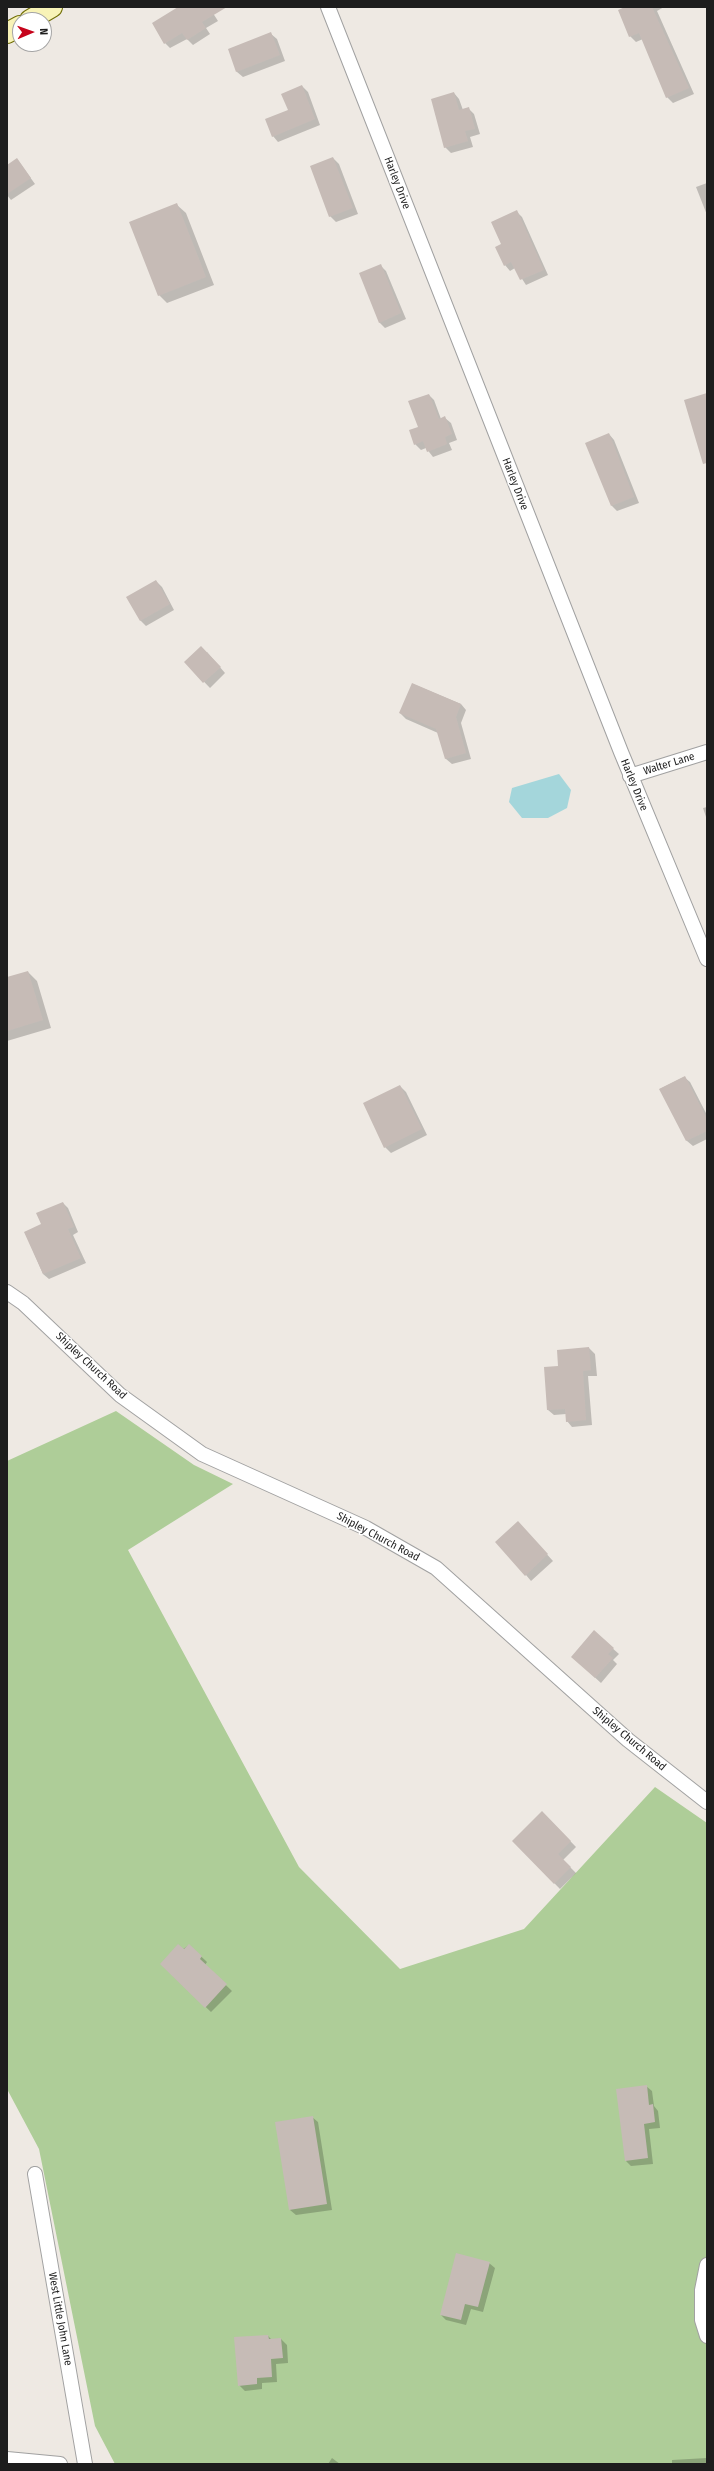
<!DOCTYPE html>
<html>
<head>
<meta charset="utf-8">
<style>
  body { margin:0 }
  #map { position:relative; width:714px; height:2471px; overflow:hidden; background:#eee9e3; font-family:"Fira Sans Condensed",sans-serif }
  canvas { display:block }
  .frame { position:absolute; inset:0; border:8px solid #1d1d1d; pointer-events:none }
  .north { position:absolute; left:12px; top:12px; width:40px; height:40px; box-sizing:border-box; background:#fff; border:1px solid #a5a5a5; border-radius:50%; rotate:88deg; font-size:11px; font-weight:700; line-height:16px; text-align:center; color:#1d1d1d }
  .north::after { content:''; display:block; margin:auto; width:14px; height:18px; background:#c6041c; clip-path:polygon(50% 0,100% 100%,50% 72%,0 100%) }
</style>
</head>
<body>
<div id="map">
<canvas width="714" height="2471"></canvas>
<div class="frame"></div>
<div class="north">N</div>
</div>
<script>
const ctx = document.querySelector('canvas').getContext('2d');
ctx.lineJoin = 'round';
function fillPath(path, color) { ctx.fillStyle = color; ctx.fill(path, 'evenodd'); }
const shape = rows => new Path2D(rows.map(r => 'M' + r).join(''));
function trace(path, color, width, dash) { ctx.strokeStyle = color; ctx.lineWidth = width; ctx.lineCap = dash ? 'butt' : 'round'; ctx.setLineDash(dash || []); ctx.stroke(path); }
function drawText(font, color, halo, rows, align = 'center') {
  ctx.font = font + ' "Fira Sans Condensed",sans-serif'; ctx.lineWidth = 3; ctx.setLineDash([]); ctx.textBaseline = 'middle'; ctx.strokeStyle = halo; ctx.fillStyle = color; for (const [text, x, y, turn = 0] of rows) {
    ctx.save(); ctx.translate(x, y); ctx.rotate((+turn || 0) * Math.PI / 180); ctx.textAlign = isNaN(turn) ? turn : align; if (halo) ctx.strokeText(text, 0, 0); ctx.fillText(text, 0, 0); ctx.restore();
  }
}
fillPath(shape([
  [116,1411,194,1465,233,1484,128,1550,299,1867,400,1969,524,1929,655,1787,707,1823,707,2464,115,2464,95,2426,39,2149,7,2089,7,1461]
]), '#aecd98');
fillPath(shape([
  [559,774,571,790,567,808,548,818,522,818,509,802,512,788]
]), '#a4d6db');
fillPath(shape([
  [180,7,209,7,218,21,206,28,210,34,193,45,187,39,170,48,165,43],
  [628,7,664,7,657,11,694,94,673,103,667,97,643,39,636,42,630,36],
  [271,34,277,39,285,61,243,77,237,72,229,50],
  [302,86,308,92,320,125,278,142,273,136],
  [454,93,459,99,463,110,468,108,474,114,480,134,470,137,473,147,451,153,445,147],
  [333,158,339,164,358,214,336,222,330,216],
  [17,159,35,184,11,200,7,195,7,166],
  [707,183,707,215,696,187],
  [177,205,186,213,214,285,167,303,159,295],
  [516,211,522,217,548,275,526,285,515,268,510,271,505,265,503,245],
  [381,266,386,271,406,319,385,328,379,322],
  [429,395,434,400,441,419,445,418,451,423,457,440,449,443,452,450,433,457,426,448,421,450,415,444],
  [609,434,614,440,639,503,617,511,612,506],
  [156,581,162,587,174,610,146,626,140,620],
  [207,652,225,673,210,688,185,662],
  [413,684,461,704,466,710,461,723,471,759,452,764,446,759,438,733,406,719,400,713],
  [707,807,707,820,703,808],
  [28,972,37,981,51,1028,7,1041,7,979],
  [684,1077,690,1082,707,1115,707,1139,693,1146,687,1141,660,1089],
  [400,1086,406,1092,427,1135,391,1153,385,1147],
  [63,1203,68,1208,78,1232,73,1235,86,1263,49,1279,43,1274,25,1232,42,1225],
  [589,1348,595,1354,597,1376,588,1376,592,1425,572,1427,567,1421,566,1414,554,1415,548,1410,559,1367],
  [523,1528,553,1561,531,1581,526,1575],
  [594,1632,619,1654,613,1660,617,1664,601,1683,578,1662],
  [542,1812,576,1847,563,1860,576,1873,560,1889,513,1841],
  [189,1945,207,1962,205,1965,232,1991,211,2012,161,1964],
  [646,2086,652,2091,654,2106,658,2111,660,2128,649,2129,653,2164,631,2166,626,2161],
  [312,2117,318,2122,332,2210,296,2215,290,2210],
  [489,2263,495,2268,483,2312,471,2309,466,2325,446,2320,441,2315],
  [268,2336,272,2340,281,2339,287,2345,288,2363,276,2364,277,2382,262,2383,262,2389,245,2391,239,2385],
  [332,2458,340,2464,328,2464],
  [707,2458,707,2464,672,2464,672,2460]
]), '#0003');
fillPath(shape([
  [178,7,227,7,202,22,206,28,187,40,182,33,164,44,152,23],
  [625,7,652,7,689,88,666,98,639,33,629,37,618,10],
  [271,32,280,55,236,72,228,49],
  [302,85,315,119,272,137,265,119,288,110,281,94],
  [454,92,459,110,469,107,475,129,465,131,468,141,444,148,431,99],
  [333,157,353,208,329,217,310,166],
  [17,158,31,178,7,194,7,165],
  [177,203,206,277,158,296,129,222],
  [517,210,544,270,520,280,511,262,504,266,495,247,501,244,491,222],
  [381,264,401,313,379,323,359,273],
  [707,393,707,463,703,464,684,400],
  [429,394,439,419,445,416,452,434,445,437,447,444,427,452,423,441,414,445,409,430,418,427,408,401],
  [609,433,634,497,611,506,585,443],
  [156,580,170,604,140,621,126,597],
  [201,646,221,667,203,683,184,662],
  [412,683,461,704,456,717,466,753,445,759,436,729,399,713],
  [28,971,43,1020,7,1031,7,977],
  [685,1076,707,1119,707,1131,686,1141,659,1089],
  [400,1085,422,1129,384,1148,363,1103],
  [63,1202,74,1227,68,1229,81,1258,43,1274,24,1232,41,1224,36,1213],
  [589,1347,591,1370,583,1371,586,1420,566,1422,565,1409,547,1410,544,1367,558,1366,557,1350],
  [518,1521,548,1554,525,1576,495,1542],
  [594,1630,614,1648,608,1654,613,1658,595,1678,571,1657],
  [542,1811,571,1841,558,1854,571,1867,554,1884,512,1841],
  [178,1944,184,1949,189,1944,202,1956,200,1959,227,1984,205,2008,160,1964],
  [647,2085,649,2105,653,2104,655,2122,644,2124,648,2158,625,2161,616,2089],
  [313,2116,327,2204,289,2210,275,2122],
  [456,2253,490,2262,478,2307,465,2304,461,2320,440,2315],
  [268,2335,269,2339,281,2338,283,2358,271,2359,272,2377,257,2378,257,2384,238,2386,234,2337]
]), '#c6bbb6');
const street = shape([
  [328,7,621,752,707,959],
  [630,776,707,752],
  [7,1292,23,1303,120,1395,202,1454,366,1528,436,1568,628,1740,707,1802],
  [35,2174,85,2464],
  [707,2265,702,2290,702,2320,707,2336],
  [7,2459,60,2464]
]);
const secondary = shape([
  [30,20,52,7],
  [7,33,20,26]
]);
trace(street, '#a1a1a1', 16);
trace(secondary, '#716f07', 22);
trace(street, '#fff', 14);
trace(secondary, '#f8f3b7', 20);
drawText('11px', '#1d1d1d', '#fff', [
  ["Harley Drive",397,183,69],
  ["Harley Drive",515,484,69],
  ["Walter Lane",669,764,-17],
  ["Harley Drive",634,785,68],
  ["Shipley Church Road",91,1366,43],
  ["Shipley Church Road",378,1537,28],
  ["Shipley Church Road",629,1739,40],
  ["West Little John Lane",60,2319,80]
]);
</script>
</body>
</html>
